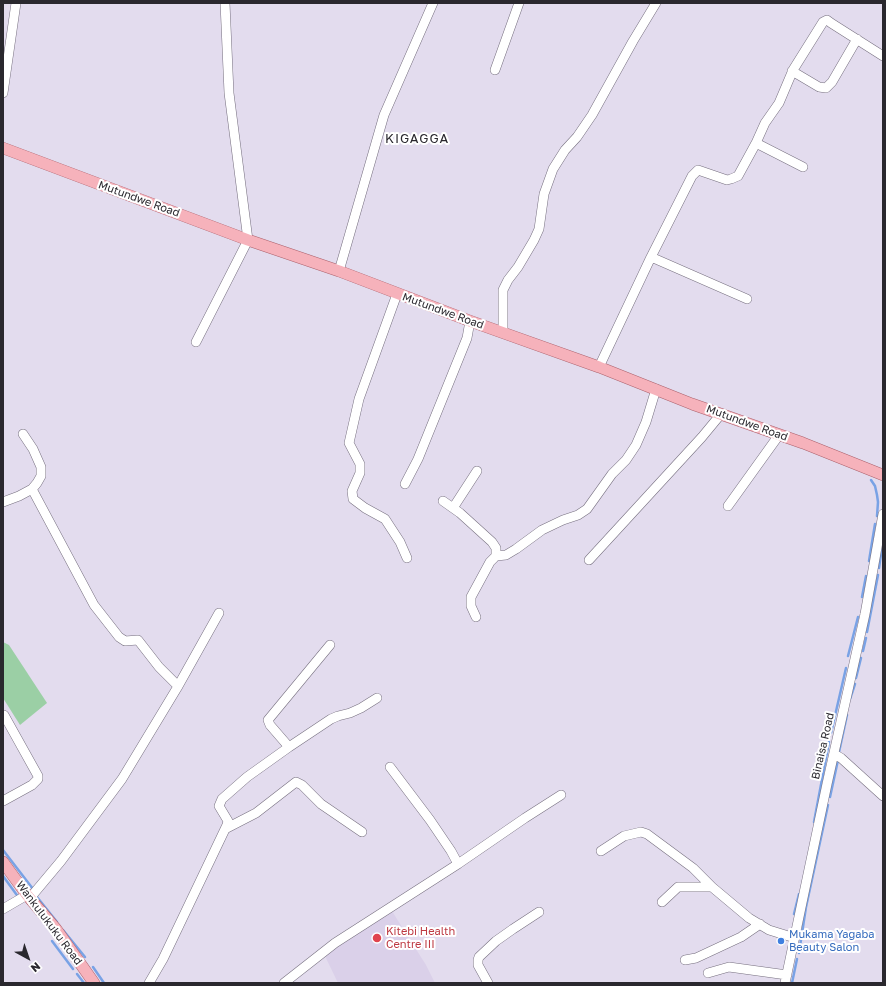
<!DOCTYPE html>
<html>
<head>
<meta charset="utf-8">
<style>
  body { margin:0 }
  #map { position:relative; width:886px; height:986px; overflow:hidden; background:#e3dcee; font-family:"Golos Text",sans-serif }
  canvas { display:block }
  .frame { position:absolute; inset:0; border:4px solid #2a282e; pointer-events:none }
  .north { position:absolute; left:8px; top:938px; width:40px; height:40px; -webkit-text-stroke:3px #fff; paint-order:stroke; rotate:140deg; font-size:11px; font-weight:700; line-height:16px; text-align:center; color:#2a282e }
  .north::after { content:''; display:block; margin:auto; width:14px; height:18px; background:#2a282e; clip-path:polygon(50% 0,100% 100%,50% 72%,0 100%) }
</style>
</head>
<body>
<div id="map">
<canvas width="886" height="986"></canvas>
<div class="frame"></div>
<div class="north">N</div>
</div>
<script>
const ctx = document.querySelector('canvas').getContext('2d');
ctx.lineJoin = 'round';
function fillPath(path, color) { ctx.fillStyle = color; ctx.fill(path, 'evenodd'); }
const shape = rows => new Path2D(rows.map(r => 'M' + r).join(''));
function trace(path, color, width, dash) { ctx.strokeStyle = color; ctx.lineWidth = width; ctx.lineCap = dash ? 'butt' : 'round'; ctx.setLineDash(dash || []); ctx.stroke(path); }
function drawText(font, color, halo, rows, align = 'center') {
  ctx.font = font + ' "Golos Text",sans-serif'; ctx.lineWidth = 4; ctx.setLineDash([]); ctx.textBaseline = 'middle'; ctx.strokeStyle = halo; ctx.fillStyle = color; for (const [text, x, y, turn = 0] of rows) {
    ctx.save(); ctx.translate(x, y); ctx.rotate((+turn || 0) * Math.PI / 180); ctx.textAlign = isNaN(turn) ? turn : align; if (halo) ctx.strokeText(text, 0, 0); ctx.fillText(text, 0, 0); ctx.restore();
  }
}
fillPath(shape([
  [390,908,426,965,435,983,338,983,324,954]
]), '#dad0e9');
fillPath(shape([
  [3,642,9,645,47,703,20,725,3,698]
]), '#9bcfa5');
trace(shape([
  [871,480,875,486,877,495,878,502,877,516],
  [869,561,875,524],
  [879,568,883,540],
  [862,597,866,576],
  [867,632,878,575],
  [863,651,866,638],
  [848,656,858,617],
  [856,678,861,658],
  [850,699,855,684],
  [831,733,846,668],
  [839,752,847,715],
  [830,797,838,760],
  [814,822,829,742],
  [3,850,33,889],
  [3,876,19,898],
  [37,897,57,922],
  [794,914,799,894],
  [63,930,85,957],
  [52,941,73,969],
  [799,953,806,907,828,805],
  [93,967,104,983],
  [77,974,84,983],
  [792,983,797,959]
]), '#79a2e5', 2.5);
const minor = shape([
  [495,70,519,3],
  [792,71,819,87,826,88,832,82,857,39],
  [3,93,16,3],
  [756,143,765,123,779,103,793,70,823,22,827,20,831,23,883,56],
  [651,257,747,299],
  [339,271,384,115,433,3],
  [397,294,359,399,349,443,360,464,360,473,352,491,353,499,365,508,385,519,400,542,407,558],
  [503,333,503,290,508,280,518,267,534,240,539,229,544,194,553,169,565,150,577,137,592,115,633,41,656,3],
  [196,342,248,240,229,93,225,3],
  [599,367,651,257,692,176,698,170,727,180,731,179,738,176,756,143,803,167],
  [405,484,418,459,467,338,470,321],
  [32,489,94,605,119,637,125,641,138,640,159,667,178,686],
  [443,501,460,513,492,542,496,548,496,556],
  [3,502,19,496,32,489,37,483,41,476,41,467,33,449,23,434],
  [728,506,779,435],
  [453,508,477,471],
  [589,560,702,437,721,414],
  [476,617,471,606,471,597,490,562,496,556,506,555,516,549,542,530,563,520,578,515,587,509,612,474,626,460,636,445,646,422,656,389],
  [289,747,270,725,268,720,330,645],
  [834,754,841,758,883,796],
  [390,767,430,820,451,851,458,864],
  [3,801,32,785,38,779,38,776,4,715],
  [225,829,256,813,296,782,302,785,321,804,362,832],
  [601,851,624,836,641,832,647,834,693,868,712,887,749,918,769,930,795,938],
  [30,898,61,861,122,779,177,688,219,613],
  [662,902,678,887,712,887],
  [3,909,27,895],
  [685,960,696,958,741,937,760,924],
  [708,973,729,967,787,975],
  [149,983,163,959,227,825,228,821,219,806,222,799,247,777,289,747,331,719,338,716,350,713,361,708,377,698],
  [284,983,335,943,458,864,525,818,561,795],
  [488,983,478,965,478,960,479,957,496,941,513,929,539,912],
  [785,983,827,784,865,614,883,514]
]);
const major = shape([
  [3,148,248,240,339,271,470,321,599,367,692,404,803,443,883,475],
  [3,862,27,895,56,929,94,983]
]);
trace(minor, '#766f7f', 10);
trace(major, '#ab616c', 12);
trace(minor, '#fff', 9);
trace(major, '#f6b2bb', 11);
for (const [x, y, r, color] of [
  [377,938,5,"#e0444e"],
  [781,941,4,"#3f7fe0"]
]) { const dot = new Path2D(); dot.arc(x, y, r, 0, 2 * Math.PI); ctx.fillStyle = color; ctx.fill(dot); trace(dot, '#fff', 1.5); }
drawText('11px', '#2a282e', '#fff', [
  ["Mutundwe Road",139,199,20],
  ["Mutundwe Road",443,311,20],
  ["Mutundwe Road",747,423,20],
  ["Binaisa Road",823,746,-77],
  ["Wankulukuku Road",49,923,53]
]);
drawText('11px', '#be3a42', '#fff', [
  ["Kitebi Health",386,932],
  ["Centre III",386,945]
], 'left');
drawText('11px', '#366cbe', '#fff', [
  ["Mukama Yagaba",789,935],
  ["Beauty Salon",789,948]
], 'left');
ctx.letterSpacing = '1px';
drawText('13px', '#2a282e', '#fff', [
  ["KIGAGGA",417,139]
]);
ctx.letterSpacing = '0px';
</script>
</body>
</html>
